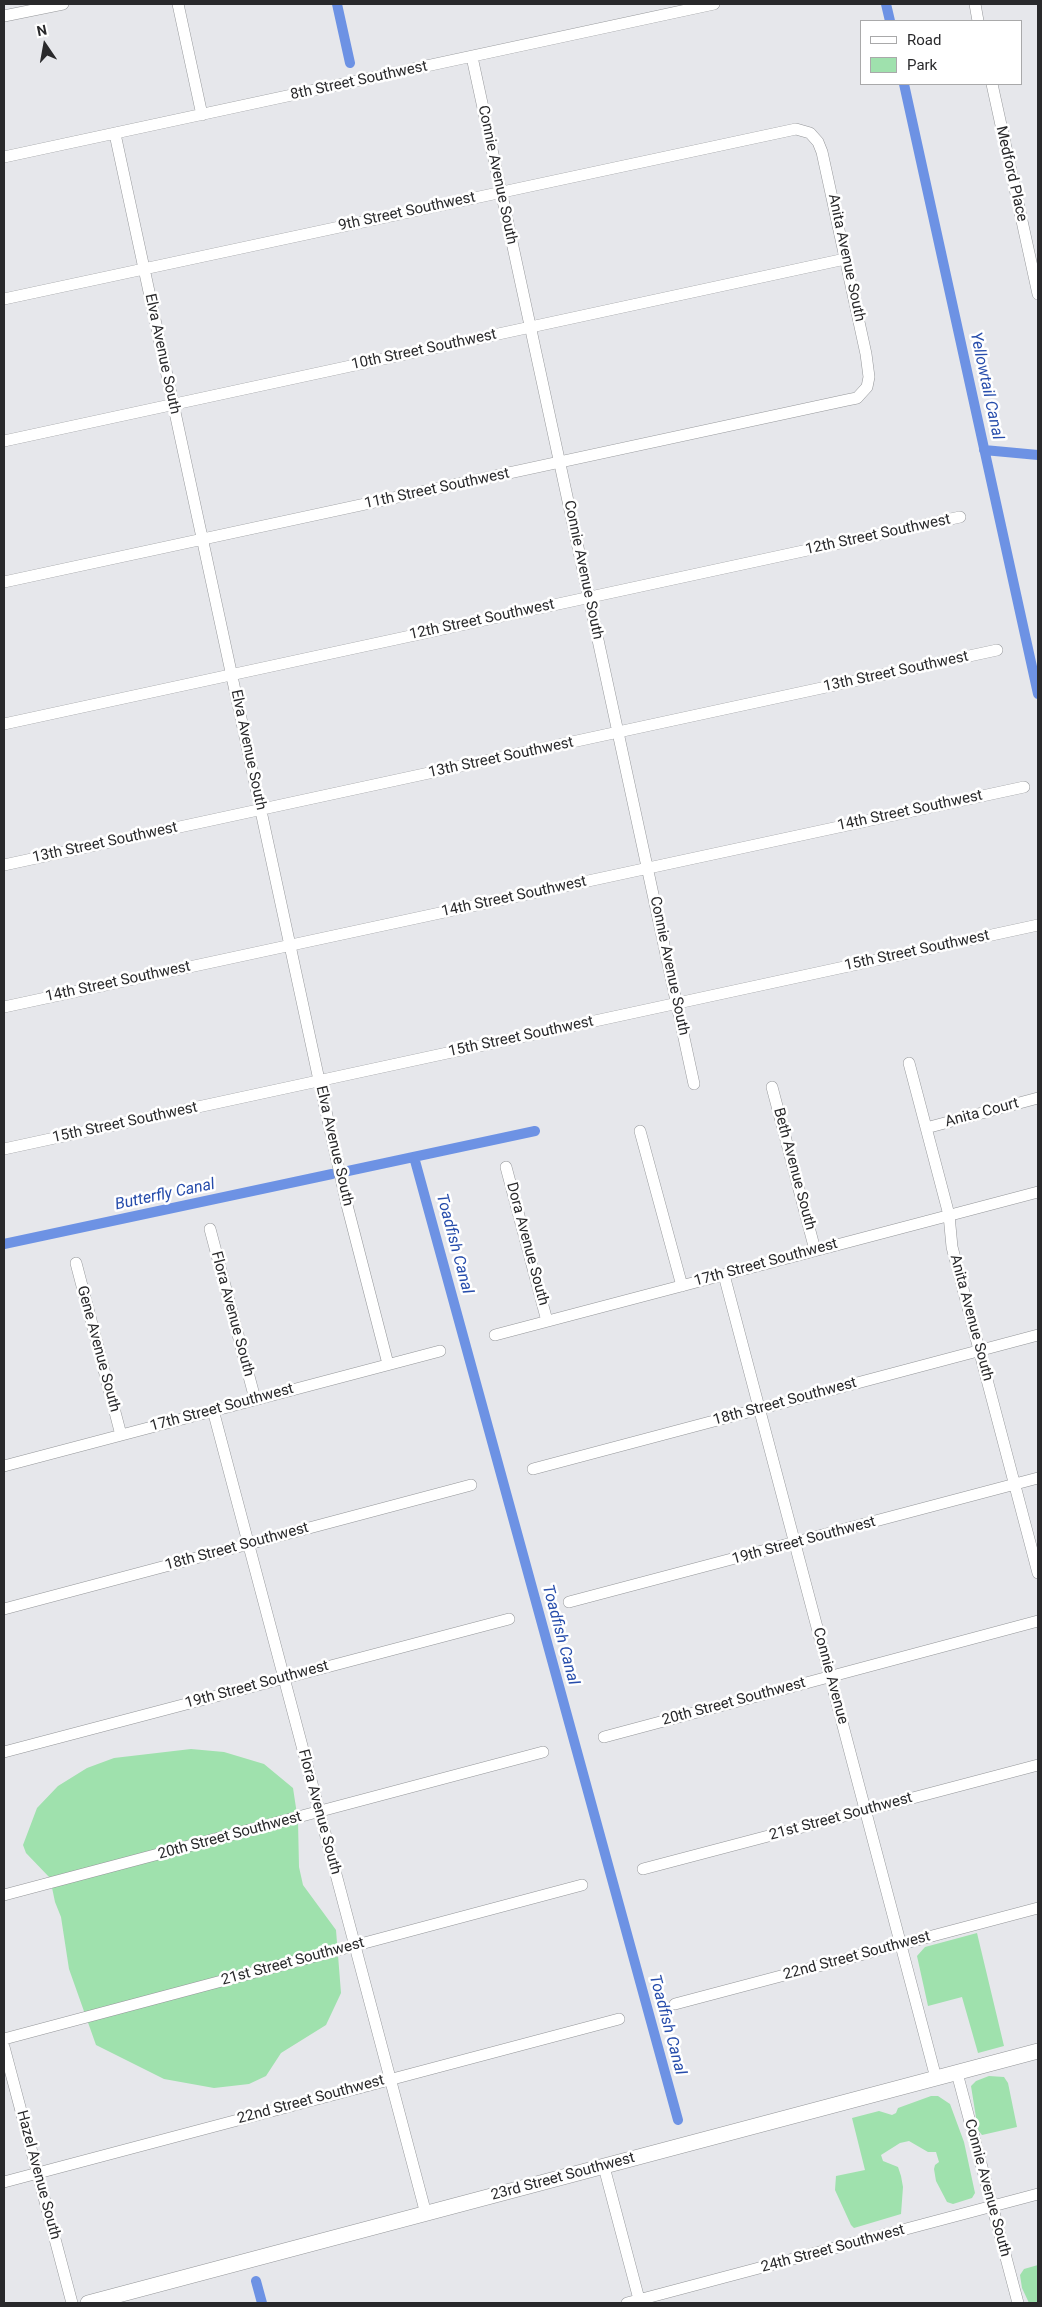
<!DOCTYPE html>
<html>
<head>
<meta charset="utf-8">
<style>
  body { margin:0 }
  #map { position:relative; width:1042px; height:2307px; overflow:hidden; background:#e6e7eb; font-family:Roboto,sans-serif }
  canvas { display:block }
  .frame { position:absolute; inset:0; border:5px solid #29292b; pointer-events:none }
  .legend { position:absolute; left:860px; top:20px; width:162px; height:65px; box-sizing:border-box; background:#fff; border:1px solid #a9a9aa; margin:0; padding:6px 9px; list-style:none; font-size:15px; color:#29292b }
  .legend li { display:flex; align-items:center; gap:10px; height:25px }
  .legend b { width:25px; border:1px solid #a9a9aa }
  .north { position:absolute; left:20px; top:20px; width:50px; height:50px; -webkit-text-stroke:4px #fff; paint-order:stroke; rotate:348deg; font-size:14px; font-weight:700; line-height:20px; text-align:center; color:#29292b }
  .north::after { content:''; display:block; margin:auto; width:18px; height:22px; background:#29292b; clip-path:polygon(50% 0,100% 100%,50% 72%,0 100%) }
</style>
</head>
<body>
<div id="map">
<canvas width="1042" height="2307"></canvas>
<div class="frame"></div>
<ul class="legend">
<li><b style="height:6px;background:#fff"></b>Road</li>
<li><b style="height:14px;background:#9fe1ad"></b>Park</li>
</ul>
<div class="north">N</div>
</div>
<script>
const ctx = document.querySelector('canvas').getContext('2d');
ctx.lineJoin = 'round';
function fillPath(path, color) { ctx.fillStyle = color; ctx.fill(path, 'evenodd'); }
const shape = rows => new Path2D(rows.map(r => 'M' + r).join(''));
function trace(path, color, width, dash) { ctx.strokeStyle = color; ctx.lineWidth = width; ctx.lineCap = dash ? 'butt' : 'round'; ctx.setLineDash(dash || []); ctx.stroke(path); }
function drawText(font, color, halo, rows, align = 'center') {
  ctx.font = font + ' Roboto,sans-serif'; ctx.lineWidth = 5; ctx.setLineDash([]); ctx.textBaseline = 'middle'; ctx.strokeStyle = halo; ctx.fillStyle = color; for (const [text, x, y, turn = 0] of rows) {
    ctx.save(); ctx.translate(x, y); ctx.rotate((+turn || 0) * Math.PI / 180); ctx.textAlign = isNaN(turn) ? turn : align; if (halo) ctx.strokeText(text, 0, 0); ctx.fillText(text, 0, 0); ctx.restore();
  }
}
fillPath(shape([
  [191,1749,224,1752,264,1764,293,1788,298,1821,299,1867,303,1885,336,1930,341,1993,326,2025,281,2053,266,2076,249,2084,214,2088,164,2079,96,2045,69,1969,61,1917,55,1902,50,1878,26,1853,23,1845,37,1808,58,1786,87,1768,114,1758],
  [977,1933,1004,2046,978,2053,962,1997,928,2006,917,1956,925,1947],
  [989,2076,1004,2077,1008,2083,1017,2127,982,2135,978,2130,971,2086,976,2081],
  [931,2096,938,2096,950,2104,964,2142,975,2193,972,2198,953,2204,947,2202,936,2181,934,2169,935,2165,939,2162,936,2152,928,2152,909,2141,900,2143,881,2155,883,2161,898,2167,901,2176,903,2187,901,2214,854,2228,851,2225,835,2190,836,2176,865,2170,852,2118,879,2111,892,2115,896,2113,898,2108],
  [1038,2265,1038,2303,1029,2303,1022,2288,1020,2275,1024,2269]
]), '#9fe1ad');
trace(shape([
  [337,4,350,63],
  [886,4,890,21],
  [904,84,1038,694],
  [984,450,1038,455],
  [414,1157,678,2120],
  [348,1171,535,1131],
  [4,1244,332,1174],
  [256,2281,262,2303]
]), '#6d92e4', 10);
const street = shape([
  [178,4,202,115],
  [975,4,978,21],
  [4,16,63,4],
  [472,57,694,1084],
  [992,84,1038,294],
  [115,134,319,1080,347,1205,388,1364],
  [4,157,714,4],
  [4,299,796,129,810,133,818,142,822,152,866,354,869,377,867,387,857,398,847,400,4,582],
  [4,441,845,259],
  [4,724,960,517],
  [4,865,997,650],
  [4,1007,1024,787],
  [909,1063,949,1215,952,1247,1038,1573],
  [772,1087,815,1250],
  [926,1128,1038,1098],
  [640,1131,682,1286],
  [4,1149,1038,925],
  [506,1167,547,1321],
  [210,1229,255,1399],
  [76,1263,121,1435],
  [724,1275,936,2078],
  [495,1335,1038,1192],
  [213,1410,426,2214],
  [4,1466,440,1351],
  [533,1469,1038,1335],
  [569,1602,1038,1478],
  [4,1609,471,1485],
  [604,1737,1038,1621],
  [4,1752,509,1619],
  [643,1869,1038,1765],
  [4,1895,543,1752],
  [675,2004,1038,1908],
  [4,2039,582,1885],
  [4,2047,72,2303],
  [957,2073,1018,2303],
  [604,2167,640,2303],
  [4,2182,619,2019],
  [627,2303,1038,2194]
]);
const secondary = shape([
  [88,2303,1038,2051]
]);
trace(street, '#949699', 12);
trace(secondary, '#949699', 16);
trace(street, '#fff', 11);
trace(secondary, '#fff', 15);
drawText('15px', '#29292b', '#fff', [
  ["8th Street Southwest",359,81,-12],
  ["Medford Place",1011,174,77],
  ["Connie Avenue South",497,175,78],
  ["9th Street Southwest",407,212,-12],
  ["Anita Avenue South",846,258,78],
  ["10th Street Southwest",424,350,-12],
  ["Elva Avenue South",162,354,78],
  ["11th Street Southwest",437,489,-12],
  ["12th Street Southwest",878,535,-12],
  ["Connie Avenue South",583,570,78],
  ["12th Street Southwest",482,620,-12],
  ["13th Street Southwest",896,672,-12],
  ["Elva Avenue South",248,750,78],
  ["13th Street Southwest",501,758,-12],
  ["14th Street Southwest",910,811,-12],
  ["13th Street Southwest",105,843,-12],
  ["14th Street Southwest",514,897,-12],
  ["15th Street Southwest",917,951,-12],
  ["Connie Avenue South",669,966,78],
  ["14th Street Southwest",118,982,-12],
  ["15th Street Southwest",521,1037,-12],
  ["Anita Court",982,1113,-15],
  ["15th Street Southwest",125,1123,-12],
  ["Elva Avenue South",334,1146,77],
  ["Beth Avenue South",794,1169,75],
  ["Dora Avenue South",527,1244,75],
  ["17th Street Southwest",766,1263,-15],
  ["Flora Avenue South",232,1314,75],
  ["Anita Avenue South",971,1318,75],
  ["Gene Avenue South",98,1349,75],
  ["18th Street Southwest",785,1402,-15],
  ["17th Street Southwest",222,1408,-15],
  ["19th Street Southwest",804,1541,-15],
  ["18th Street Southwest",237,1547,-15],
  ["Connie Avenue",830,1676,75],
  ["19th Street Southwest",257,1685,-15],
  ["20th Street Southwest",734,1702,-15],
  ["Flora Avenue South",319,1812,75],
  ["21st Street Southwest",841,1817,-15],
  ["20th Street Southwest",230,1836,-15],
  ["22nd Street Southwest",857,1956,-15],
  ["21st Street Southwest",293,1962,-15],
  ["22nd Street Southwest",311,2100,-15],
  ["Hazel Avenue South",38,2175,75],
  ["23rd Street Southwest",563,2177,-15],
  ["Connie Avenue South",987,2188,75],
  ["24th Street Southwest",833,2249,-15]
]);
drawText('italic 16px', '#264cab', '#fff', [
  ["Yellowtail Canal",986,386,78],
  ["Butterfly Canal",165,1195,-12],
  ["Toadfish Canal",454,1244,75],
  ["Toadfish Canal",560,1635,75],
  ["Toadfish Canal",667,2025,75]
]);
</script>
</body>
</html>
